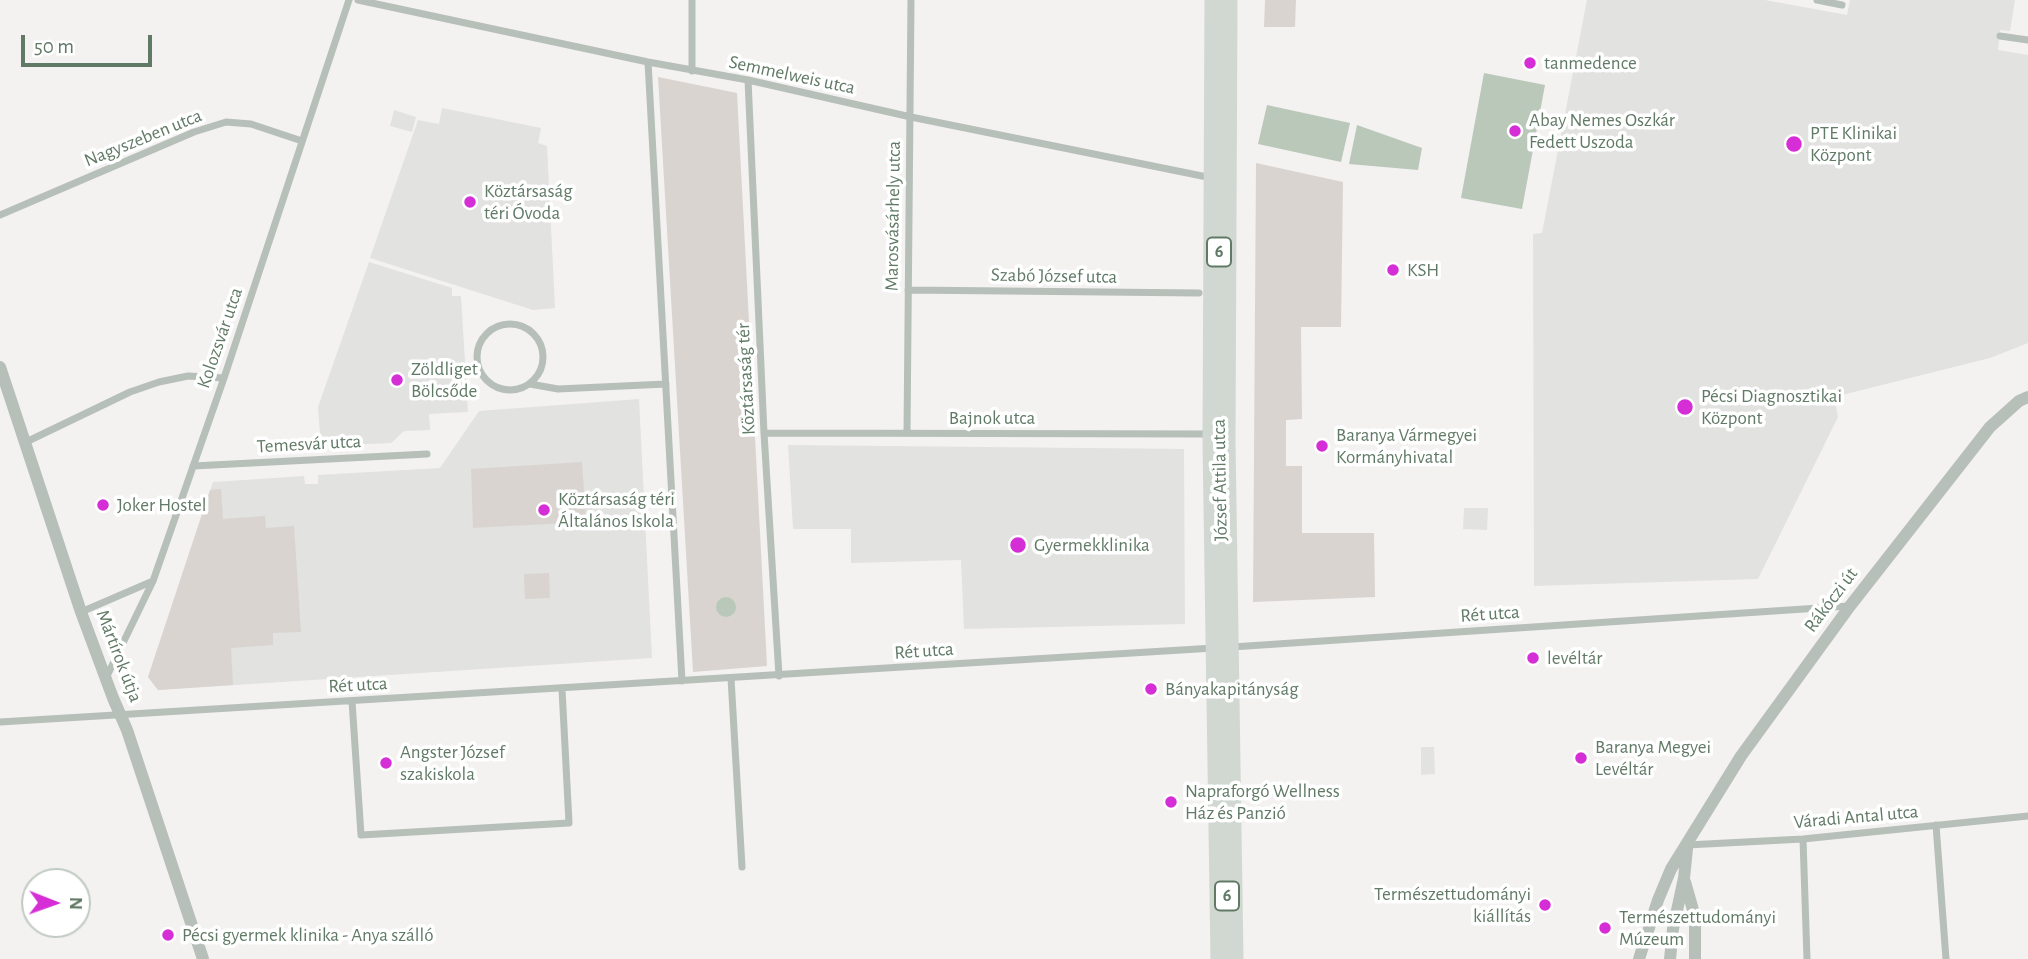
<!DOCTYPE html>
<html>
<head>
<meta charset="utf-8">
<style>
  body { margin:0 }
  #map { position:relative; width:2028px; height:959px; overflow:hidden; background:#f4f1f1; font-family:"Alegreya Sans",sans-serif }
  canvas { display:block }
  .north { position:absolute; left:21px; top:868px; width:70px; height:70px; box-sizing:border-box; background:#fff; border:2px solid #c0cac2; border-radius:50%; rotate:91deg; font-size:19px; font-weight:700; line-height:28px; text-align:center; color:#617a66 }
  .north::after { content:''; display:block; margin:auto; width:24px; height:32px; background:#d52ed7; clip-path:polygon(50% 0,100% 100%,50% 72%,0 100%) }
  .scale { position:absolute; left:21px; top:35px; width:131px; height:32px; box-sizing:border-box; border:4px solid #617a66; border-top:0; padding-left:9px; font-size:21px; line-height:24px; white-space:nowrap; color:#617a66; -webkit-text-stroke:5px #fff; paint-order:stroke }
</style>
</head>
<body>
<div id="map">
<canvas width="2028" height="959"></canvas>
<div class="north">N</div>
<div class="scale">50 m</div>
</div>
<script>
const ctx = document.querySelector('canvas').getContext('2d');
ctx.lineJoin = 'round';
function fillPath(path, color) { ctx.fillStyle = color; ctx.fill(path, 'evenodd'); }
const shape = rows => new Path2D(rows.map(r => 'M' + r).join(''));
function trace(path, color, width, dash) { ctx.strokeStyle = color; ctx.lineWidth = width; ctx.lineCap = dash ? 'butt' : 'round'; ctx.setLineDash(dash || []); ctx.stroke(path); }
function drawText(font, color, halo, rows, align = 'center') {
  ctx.font = font + ' "Alegreya Sans",sans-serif'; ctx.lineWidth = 7; ctx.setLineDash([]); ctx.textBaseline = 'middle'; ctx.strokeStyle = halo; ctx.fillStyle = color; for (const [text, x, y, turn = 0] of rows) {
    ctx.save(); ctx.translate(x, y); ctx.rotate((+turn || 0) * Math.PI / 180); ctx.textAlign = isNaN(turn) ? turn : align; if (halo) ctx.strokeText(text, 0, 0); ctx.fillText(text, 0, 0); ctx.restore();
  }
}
fillPath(shape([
  [1587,0,1765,0,1847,15,1850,0,2015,0,2010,31,2000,30,1998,50,2028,55,2028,343,1990,358,1834,397,1838,417,1758,579,1534,586,1533,234,1542,233],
  [442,108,541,128,538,143,547,146,555,308,533,310,370,258,418,120,439,124],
  [394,110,416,117,412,132,390,126],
  [369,262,452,288,452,296,461,296,468,412,429,414,430,430,404,431,391,443,321,446,318,407],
  [639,399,652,658,158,690,148,677,213,482,304,476,305,484,318,484,318,475,440,468,479,411],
  [788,445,1184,449,1185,624,964,629,961,560,851,563,851,529,793,529],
  [1464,508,1488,508,1487,530,1463,529],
  [1421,747,1434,747,1435,774,1421,775]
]), '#e2e2e1');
fillPath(shape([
  [1265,0,1296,0,1295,27,1264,27],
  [658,77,737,93,767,666,693,672],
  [1256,163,1343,182,1341,327,1301,327,1302,419,1286,420,1286,466,1302,466,1302,533,1374,533,1375,597,1253,602],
  [582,462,586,522,473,528,471,469],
  [221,489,223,519,265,516,266,528,294,526,301,632,273,633,273,645,231,648,233,685,158,690,148,677,210,490],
  [549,573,550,598,525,599,524,574]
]), '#d9d4d0');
fillPath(shape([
  [1484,73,1545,85,1522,209,1461,198],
  [1267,105,1350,123,1341,162,1258,144],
  [1357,125,1422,148,1418,170,1349,164],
  '716 607a10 10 0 1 1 20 0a10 10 0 1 1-20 0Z'
]), '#b9c8b9');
trace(shape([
  [358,0,648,62,748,80,911,117,1212,178],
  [692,0,692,71],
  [1817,0,1842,5],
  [2000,36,2028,40],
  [648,62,682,681],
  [748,80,764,433,779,676],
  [0,215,194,132,226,122,251,124,302,141],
  [908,290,1199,293],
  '477 357a33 33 0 1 1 66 0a33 33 0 1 1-66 0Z',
  [530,384,558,389,666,384],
  [764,433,1212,434],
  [907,433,911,0],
  [24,443,130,392,159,382,188,376,224,378],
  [193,466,427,454],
  [81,612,153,581],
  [1232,647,1849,606],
  [106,678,153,581,224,378,349,0],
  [731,678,742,867],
  [352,701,361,835,569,823,562,689],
  [0,722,1214,648],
  [1936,825,1946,959],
  [1803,839,1807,959],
  [1687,845,1803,839,2028,816]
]), '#b6bfb8', 7);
trace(shape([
  [0,367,81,612,113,698,127,730,203,959],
  [1685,882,1695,917,1695,959],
  [1639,959,1658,900,1671,869,1741,756,1850,606,1990,427,2019,401,2028,397],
  [1670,959,1673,929,1684,878,1687,849]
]), '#b6bfb8', 12);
trace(shape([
  [1221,0,1219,441,1227,959]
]), '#d0d8d1', 33);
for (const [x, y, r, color] of [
  [1530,63,7,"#d52ed7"],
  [1515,131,7,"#d52ed7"],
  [1794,144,9,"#d52ed7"],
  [470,202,7,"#d52ed7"],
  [1393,270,7,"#d52ed7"],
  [397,380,7,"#d52ed7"],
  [1685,407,9,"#d52ed7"],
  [1322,446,7,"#d52ed7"],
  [103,505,7,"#d52ed7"],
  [544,510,7,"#d52ed7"],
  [1018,545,9,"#d52ed7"],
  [1533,658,7,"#d52ed7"],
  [1151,689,7,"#d52ed7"],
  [1581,758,7,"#d52ed7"],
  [386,763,7,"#d52ed7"],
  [1171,802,7,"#d52ed7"],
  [1545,905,7,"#d52ed7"],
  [1605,928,7,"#d52ed7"],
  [168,935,7,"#d52ed7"]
]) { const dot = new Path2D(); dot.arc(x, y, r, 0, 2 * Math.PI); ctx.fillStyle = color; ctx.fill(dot); trace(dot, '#fff', 2.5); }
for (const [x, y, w] of [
  [1219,252,24],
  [1227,896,24]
]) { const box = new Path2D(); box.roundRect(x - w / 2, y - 14.5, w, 29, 5); ctx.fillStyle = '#fff'; ctx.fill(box); trace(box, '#617a66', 2); }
drawText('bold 18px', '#617a66', null, [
  ["6",1219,252],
  ["6",1227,896]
]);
drawText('19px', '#617a66', '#fff', [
  ["tanmedence",1544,63],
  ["Abay Nemes Oszkár",1529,120],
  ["Fedett Uszoda",1529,142],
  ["PTE Klinikai",1810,133],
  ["Központ",1810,155],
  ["Köztársaság",484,191],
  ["téri Óvoda",484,213],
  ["KSH",1407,270],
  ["Zöldliget",411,369],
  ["Bölcsőde",411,391],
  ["Pécsi Diagnosztikai",1701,396],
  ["Központ",1701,418],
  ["Baranya Vármegyei",1336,435],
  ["Kormányhivatal",1336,457],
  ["Köztársaság téri",558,499],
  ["Általános Iskola",558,521],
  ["Joker Hostel",117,505],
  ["Gyermekklinika",1034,545],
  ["levéltár",1547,658],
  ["Bányakapitányság",1165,689],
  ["Baranya Megyei",1595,747],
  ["Levéltár",1595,769],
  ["Angster József",400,752],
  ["szakiskola",400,774],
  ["Napraforgó Wellness",1185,791],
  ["Ház és Panzió",1185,813],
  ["Természettudományi",1531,894,"right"],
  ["kiállítás",1531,916,"right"],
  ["Természettudományi",1619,917],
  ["Múzeum",1619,939],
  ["Pécsi gyermek klinika - Anya szálló",182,935]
], 'left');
drawText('19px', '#617a66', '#fff', [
  ["Semmelweis utca",792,75,12],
  ["Nagyszeben utca",143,138,-22],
  ["Marosvásárhely utca",893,216,-89],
  ["Szabó József utca",1054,276,1],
  ["Kolozsvár utca",220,338,-71],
  ["Köztársaság tér",746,379,-93],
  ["Bajnok utca",992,418],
  ["Temesvár utca",309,444,-3],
  ["József Attila utca",1220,480,-91],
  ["Rákóczi út",1831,600,-53],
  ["Rét utca",1490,614,-4],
  ["Rét utca",924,651,-4],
  ["Mártírok útja",119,656,69],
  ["Rét utca",358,685,-3],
  ["Váradi Antal utca",1856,817,-5]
]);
</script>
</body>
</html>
